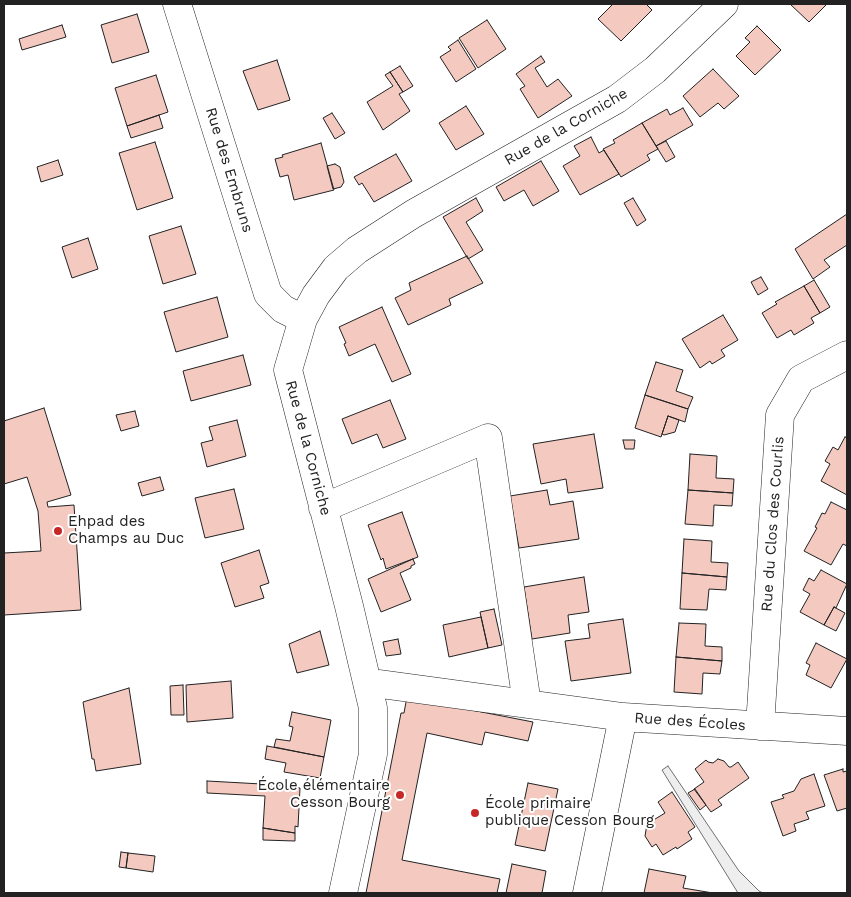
<!DOCTYPE html>
<html>
<head>
<meta charset="utf-8">
<style>
  body { margin:0 }
  #map { position:relative; width:851px; height:897px; overflow:hidden; background:#fff; font-family:"Work Sans",sans-serif }
  canvas { display:block }
  .frame { position:absolute; inset:0; border:5px solid #222; pointer-events:none }
</style>
</head>
<body>
<div id="map">
<canvas width="851" height="897"></canvas>
<div class="frame"></div>
</div>
<script>
const ctx = document.querySelector('canvas').getContext('2d');
ctx.lineJoin = 'round';
function fillPath(path, color) { ctx.fillStyle = color; ctx.fill(path, 'evenodd'); }
const shape = rows => new Path2D(rows.map(r => 'M' + r).join(''));
function trace(path, color, width, dash) { ctx.strokeStyle = color; ctx.lineWidth = width; ctx.lineCap = dash ? 'butt' : 'round'; ctx.setLineDash(dash || []); ctx.stroke(path); }
function drawText(font, color, halo, rows, align = 'center') {
  ctx.font = font + ' "Work Sans",sans-serif'; ctx.lineWidth = 4; ctx.setLineDash([]); ctx.textBaseline = 'middle'; ctx.strokeStyle = halo; ctx.fillStyle = color; for (const [text, x, y, turn = 0] of rows) {
    ctx.save(); ctx.translate(x, y); ctx.rotate((+turn || 0) * Math.PI / 180); ctx.textAlign = isNaN(turn) ? turn : align; if (halo) ctx.strokeText(text, 0, 0); ctx.fillText(text, 0, 0); ctx.restore();
  }
}
const green = shape([
  [668,766,739,871,759,891,763,893,738,893,662,770,668,766]
]);
fillPath(green, '#eee');
trace(green, '#6f6f6f', 1);
const building = shape([
  [613,4,646,4,652,10,621,41,598,19,613,4],
  [790,4,827,4,809,22,790,4],
  [137,14,149,52,112,63,101,25,137,14],
  [487,20,506,49,478,68,459,38,487,20],
  [62,25,66,37,22,50,19,39,62,25],
  [757,26,781,50,755,75,736,56,750,42,745,38,757,26],
  [458,40,476,69,456,82,440,57,451,50,448,47,458,40],
  [541,56,545,62,535,68,547,87,558,79,572,96,538,118,520,89,525,86,516,74,541,56],
  [277,60,290,100,258,110,243,71,277,60],
  [400,66,413,86,403,92,390,72,400,66],
  [713,69,739,96,724,109,718,103,700,117,683,96,713,69],
  [390,72,403,92,399,94,410,111,383,130,367,102,393,86,385,75,390,72],
  [156,75,168,112,127,126,115,88,156,75],
  [466,106,484,134,456,150,439,123,466,106],
  [683,108,693,125,656,146,642,123,667,109,670,115,683,108],
  [332,113,345,133,335,139,323,118,332,113],
  [159,115,163,128,131,138,127,126,159,115],
  [642,123,658,149,647,155,650,160,621,177,603,149,615,143,613,140,642,123],
  [591,137,599,153,604,150,619,174,580,195,563,166,580,156,574,146,591,137],
  [666,141,675,157,666,162,656,146,666,141],
  [155,142,173,198,137,210,119,153,155,142],
  [321,143,334,190,294,200,288,175,280,177,275,159,283,157,282,155,321,143],
  [396,154,412,181,374,202,362,183,359,185,354,177,396,154],
  [58,160,63,175,41,182,37,167,58,160],
  [541,161,559,191,533,206,524,190,504,201,496,187,541,161],
  [335,164,340,167,344,182,341,187,333,189,327,166,335,164],
  [476,198,483,211,466,222,483,250,468,259,443,217,476,198],
  [633,198,646,220,637,226,624,203,633,198],
  [847,214,847,245,824,260,830,267,813,279,795,249,847,214],
  [181,226,196,274,163,284,149,236,181,226],
  [88,238,98,269,72,278,62,247,88,238],
  [467,256,483,283,449,299,451,305,408,325,395,298,411,290,409,283,467,256],
  [761,277,768,289,758,295,751,282,761,277],
  [814,280,830,307,820,313,804,286,814,280],
  [804,286,820,313,811,318,814,323,794,335,791,330,777,338,762,313,777,304,775,302,804,286],
  [217,297,228,337,176,352,164,312,217,297],
  [382,307,411,374,392,382,375,344,349,356,344,344,346,343,339,327,382,307],
  [723,315,738,340,721,350,725,356,712,364,710,361,700,368,682,339,723,315],
  [243,355,251,385,191,401,183,371,243,355],
  [656,362,683,370,676,391,693,397,688,409,645,395,656,362],
  [645,395,688,409,685,422,668,416,661,437,635,428,645,395],
  [390,400,406,439,383,448,377,434,352,444,342,419,390,400],
  [44,408,71,495,47,502,48,507,74,505,81,610,4,615,4,553,41,551,38,511,27,477,4,484,4,421,44,408],
  [135,411,139,426,121,431,116,415,135,411],
  [668,416,679,420,675,432,664,435,662,434,668,416],
  [237,420,246,456,207,467,201,443,213,440,209,427,237,420],
  [594,434,603,488,568,493,566,479,541,484,533,444,594,434],
  [845,437,847,438,847,495,821,481,830,464,825,461,833,447,838,450,845,437],
  [623,440,635,440,634,449,625,449,623,440],
  [690,454,717,456,716,478,734,479,733,493,688,490,690,454],
  [160,477,164,490,142,496,138,483,160,477],
  [234,489,244,529,205,538,195,498,234,489],
  [547,490,550,505,573,501,579,539,519,548,510,496,547,490],
  [688,490,733,493,732,506,714,505,713,526,685,524,688,490],
  [831,502,847,510,847,546,843,544,831,565,804,551,817,528,815,527,822,513,825,514,831,502],
  [402,512,418,557,386,569,383,558,381,560,368,525,402,512],
  [684,539,712,541,711,562,728,563,727,577,682,573,684,539],
  [259,550,269,583,260,586,264,598,235,607,221,563,259,550],
  [413,559,415,564,411,566,411,568,400,573,411,600,381,612,368,579,413,559],
  [821,570,847,584,836,608,834,607,824,625,800,612,810,594,803,590,809,578,814,581,821,570],
  [682,573,727,577,726,590,709,589,707,610,680,609,682,573],
  [584,577,589,612,568,615,570,633,532,639,524,587,584,577],
  [834,607,845,613,836,631,824,625,834,607],
  [494,609,502,645,488,648,480,612,494,609],
  [481,617,488,648,449,657,443,625,481,617],
  [623,619,631,673,571,681,565,641,590,638,588,624,623,619],
  [679,623,706,624,705,646,722,647,722,661,676,657,679,623],
  [320,631,329,665,297,673,289,644,320,631],
  [398,639,401,654,386,656,383,642,398,639],
  [816,643,847,659,831,688,806,675,810,665,806,663,816,643],
  [676,657,722,661,720,674,703,673,702,694,674,692,676,657],
  [231,681,233,718,187,722,186,685,231,681],
  [183,685,184,715,171,715,170,686,183,685],
  [129,688,141,764,96,771,94,759,92,759,83,702,129,688],
  [404,700,420,700,533,722,528,741,485,732,482,745,427,733,402,860,500,879,497,893,366,893,401,713,404,713,406,702,404,700],
  [292,712,331,720,324,757,274,747,276,739,290,741,293,727,289,726,292,712],
  [267,746,324,757,320,778,284,772,286,763,265,759,267,746],
  [718,759,724,761,729,767,731,767,738,762,749,778,718,800,722,805,711,812,694,789,704,782,695,769,706,760,708,762,713,763,718,759],
  [843,769,843,772,847,771,847,808,837,811,824,775,843,769],
  [814,774,825,806,806,812,809,819,794,824,796,831,783,836,771,802,784,798,782,795,794,791,801,779,814,774],
  [207,781,280,785,300,788,298,827,295,826,295,833,263,828,265,796,207,793,207,781],
  [528,783,558,789,545,851,515,845,528,783],
  [695,789,706,805,700,810,688,793,695,789],
  [672,792,695,827,688,832,692,839,677,849,676,847,663,855,656,844,652,847,645,836,647,824,665,813,658,802,672,792],
  [263,828,295,833,295,841,263,840,263,828],
  [121,852,128,853,126,868,119,867,121,852],
  [128,853,155,856,153,872,126,868,128,853],
  [512,864,546,871,542,893,506,893,512,864],
  [649,869,686,876,683,888,713,893,644,893,649,869]
]);
fillPath(building, '#f3c9c0');
trace(building, '#222', 1);
const minor = shape([
  [177,4,268,294,283,309,303,319],
  [323,508,488,438,527,704],
  [368,687,380,684,623,717,847,731],
  [760,726,780,415,801,379,847,355],
  [343,893,373,754,373,708,349,606,288,370,303,319,316,295,336,268,357,250,413,214,617,99,655,70,724,4],
  [587,893,623,717]
]);
trace(minor, '#222', 29);
trace(minor, '#fff', 28);
for (const [x, y, r, color] of [
  [58,531,5,"#c62828"],
  [400,795,5,"#c62828"],
  [475,813,5,"#c62828"]
]) { const dot = new Path2D(); dot.arc(x, y, r, 0, 2 * Math.PI); ctx.fillStyle = color; ctx.fill(dot); trace(dot, '#fff', 2); }
drawText('15px', '#222', '#fff', [
  ["Rue de la Corniche",566,127,-30],
  ["Rue des Embruns",229,170,73],
  ["Rue de la Corniche",308,448,75],
  ["Rue du Clos des Courlis",773,524,-86],
  ["Rue des Écoles",690,722,4]
]);
drawText('15px', '#222', '#fff', [
  ["Ehpad des",68,522],
  ["Champs au Duc",68,539],
  ["École élémentaire",390,786,"right"],
  ["Cesson Bourg",390,803,"right"],
  ["École primaire",485,804],
  ["publique Cesson Bourg",485,821]
], 'left');
</script>
</body>
</html>
